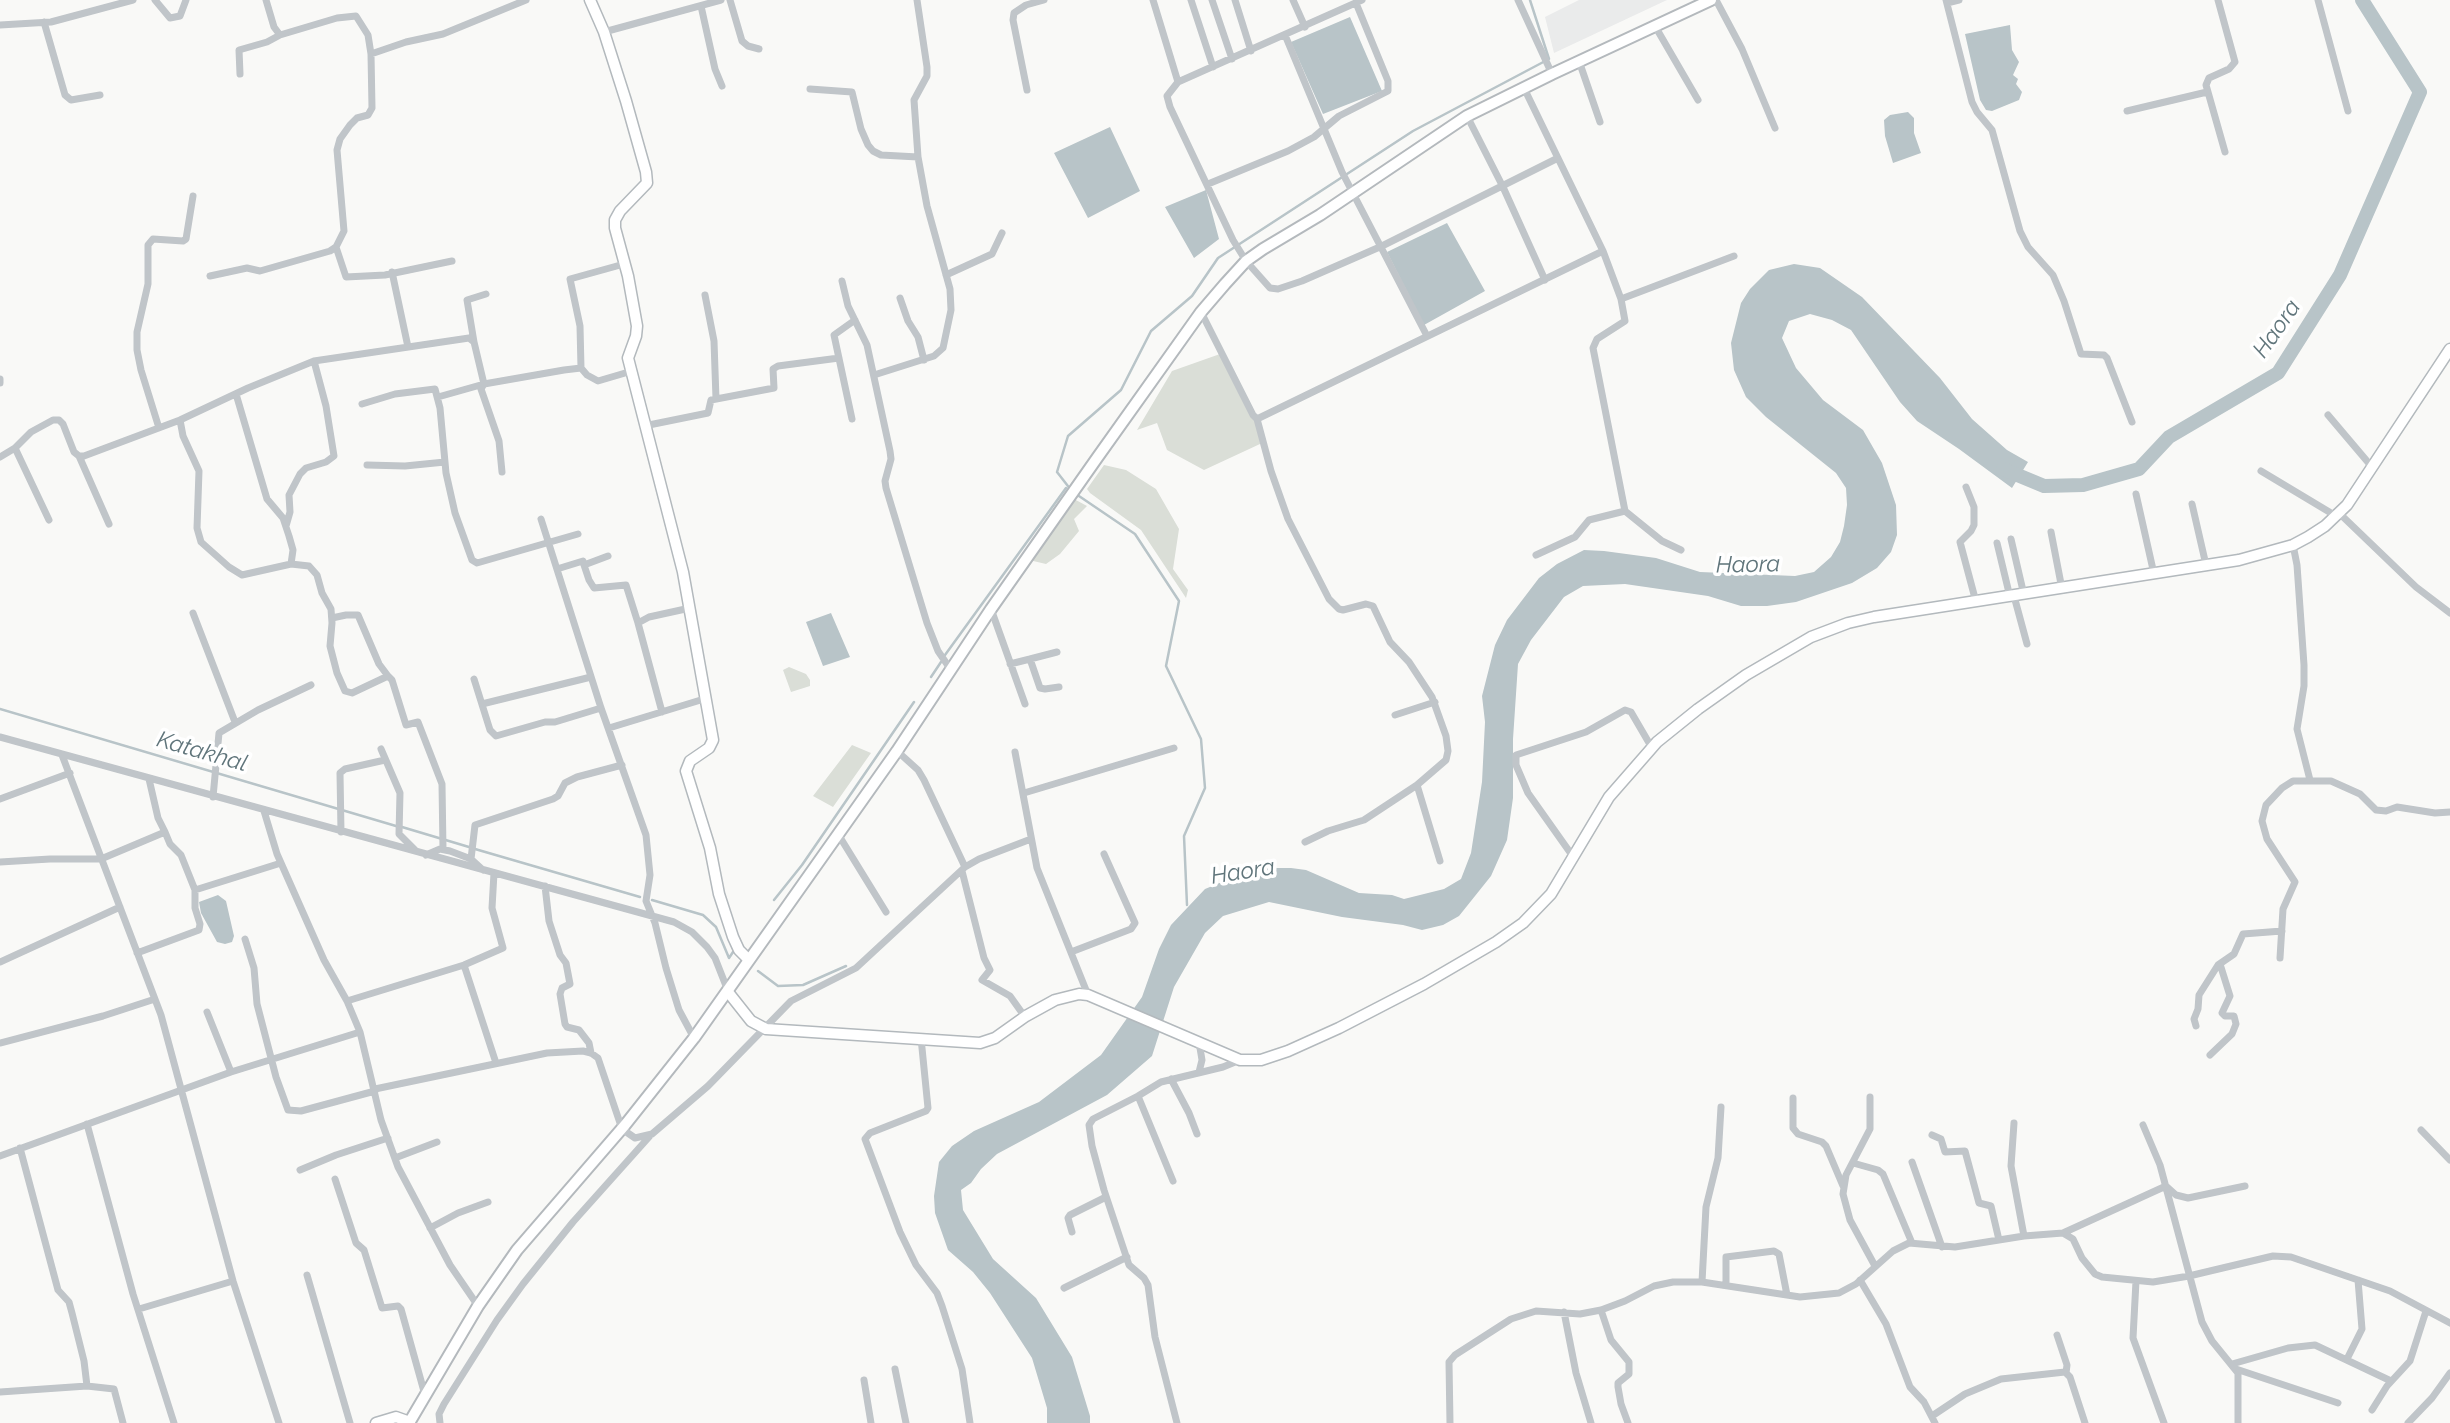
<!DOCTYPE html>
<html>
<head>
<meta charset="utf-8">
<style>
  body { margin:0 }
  canvas { display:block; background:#f9f9f7 }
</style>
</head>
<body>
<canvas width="2450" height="1423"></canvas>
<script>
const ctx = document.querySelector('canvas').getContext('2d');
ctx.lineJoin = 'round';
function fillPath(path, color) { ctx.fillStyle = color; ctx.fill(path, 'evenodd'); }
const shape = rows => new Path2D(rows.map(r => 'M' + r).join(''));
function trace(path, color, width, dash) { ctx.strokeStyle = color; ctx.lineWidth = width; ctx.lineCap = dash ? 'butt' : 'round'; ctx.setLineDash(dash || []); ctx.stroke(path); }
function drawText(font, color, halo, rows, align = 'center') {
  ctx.font = font + ' Raleway,sans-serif'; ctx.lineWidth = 7; ctx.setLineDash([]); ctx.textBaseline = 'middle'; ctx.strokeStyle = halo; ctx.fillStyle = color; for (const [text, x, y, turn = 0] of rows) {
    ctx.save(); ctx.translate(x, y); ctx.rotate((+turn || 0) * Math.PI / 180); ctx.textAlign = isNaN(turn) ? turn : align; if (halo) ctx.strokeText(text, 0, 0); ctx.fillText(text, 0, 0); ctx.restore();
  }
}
fillPath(shape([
  [1579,0,1667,0,1554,53,1545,17]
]), '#eaebeb');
fillPath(shape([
  [1220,354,1259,423,1260,444,1204,470,1167,450,1157,423,1137,430,1172,371],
  [1104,465,1126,470,1156,489,1179,529,1173,569,1188,590,1186,598,1141,530,1090,493,1087,489],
  [1074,499,1087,506,1074,519,1079,531,1060,554,1046,564,1029,560],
  [789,667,806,674,810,680,810,686,791,692,783,670],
  [852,745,871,753,833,807,813,796]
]), '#daded7');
fillPath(shape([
  [1350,17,1382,91,1323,114,1291,42],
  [2010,25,2012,50,2019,62,2013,75,2018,79,2016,84,2022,92,2019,100,1992,111,1986,110,1980,100,1965,34],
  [1908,112,1914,118,1914,133,1921,153,1893,163,1885,136,1884,120,1890,115],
  [1110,127,1140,191,1088,218,1054,153],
  [1206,190,1219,239,1194,258,1165,207],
  [1447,223,1485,291,1424,325,1387,252],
  [1794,264,1820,268,1862,297,1940,378,1972,419,2007,450,2028,462,2012,488,1959,449,1917,421,1900,402,1851,330,1832,320,1810,314,1789,321,1782,338,1796,368,1823,400,1863,430,1882,463,1896,505,1897,535,1891,552,1877,568,1852,583,1796,602,1767,606,1741,606,1708,596,1625,584,1583,586,1564,597,1531,640,1518,664,1513,739,1513,798,1507,840,1491,876,1459,916,1443,925,1422,930,1403,925,1342,917,1269,902,1223,916,1205,933,1174,987,1152,1056,1107,1095,997,1154,981,1169,971,1183,961,1190,963,1210,993,1259,1036,1298,1072,1357,1090,1416,1090,1423,1047,1423,1047,1408,1032,1358,990,1293,973,1272,948,1250,935,1213,934,1196,939,1162,952,1146,974,1131,1039,1102,1101,1055,1142,997,1159,949,1171,925,1205,889,1239,875,1264,868,1291,868,1306,870,1359,893,1392,895,1404,899,1444,889,1461,879,1471,853,1482,782,1485,722,1482,696,1495,645,1507,620,1539,578,1557,564,1584,550,1604,551,1656,558,1700,572,1795,576,1814,572,1831,557,1840,542,1844,526,1847,505,1846,488,1836,473,1766,417,1746,397,1734,370,1731,343,1741,303,1750,289,1769,270],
  [831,613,850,657,823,666,806,622],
  [218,895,226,901,234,936,232,942,225,944,217,942,201,913,199,902]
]), '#b8c4c8');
trace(shape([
  [1071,490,1057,472,1068,436,1121,390,1151,331,1192,296,1218,258,1413,131,1549,59,1530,0],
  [1076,494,1135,534,1179,601,1166,666,1201,739,1205,788,1184,836,1187,905],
  [945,655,1066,488],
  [931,677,941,662],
  [0,709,396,826],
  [402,827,469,847],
  [475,849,640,897],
  [652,900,703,915,716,927,729,958],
  [774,900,802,865,914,702],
  [729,958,733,952],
  [758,971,778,986,803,985,846,966]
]), '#b8c4c8', 2.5);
trace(shape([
  [2003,469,2044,486,2083,485,2139,469,2169,437,2278,373,2340,275,2420,92,2362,0]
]), '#b8c4c8', 14);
const secondary = shape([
  [590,0,604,32,626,101,646,172,647,183,620,211,615,220,615,228,628,276,637,326,636,336,628,358,683,572,713,740,709,748,690,761,686,771,710,848,719,894,733,937,739,950,748,959],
  [728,992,751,1021,766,1029,980,1043,995,1038,1026,1016,1055,1000,1079,994,1088,995,1240,1060,1261,1060,1288,1051,1339,1028,1424,984,1496,942,1523,923,1551,894,1609,797,1657,742,1698,709,1746,675,1811,637,1848,623,1874,617,2239,560,2293,545,2308,537,2325,526,2347,505,2450,349],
  [376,1423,396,1417,410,1422]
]);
const primary = shape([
  [409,1423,478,1306,517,1250,625,1125,694,1038,897,751,991,609,1097,458,1201,312,1225,284,1246,261,1263,249,1320,215,1467,116,1552,74,1711,0]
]);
trace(secondary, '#b3b9bd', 13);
trace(primary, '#b4b9bd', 14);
trace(shape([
  [155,0,170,18,180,16,186,0],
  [730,0,742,41,748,46,759,49],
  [1153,0,1178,82],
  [1191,0,1213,67],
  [1212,0,1232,59],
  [1235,0,1251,51],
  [1293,0,1305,27],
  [1362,0,1178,82,1167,96,1170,107,1233,240,1246,261,1270,288,1278,289,1302,281,1382,246,1558,158],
  [1518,0,1552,74],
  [1716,0,1742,49,1775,128],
  [1946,0,1972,102,1977,112,1992,130,2020,231,2028,247,2053,275,2064,301,2081,354,2104,355,2107,358,2132,422],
  [2218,0,2235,62,2229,69,2209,78,2206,85,2225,152],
  [2318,0,2348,111],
  [1947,3,1959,0],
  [701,6,715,69,722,86],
  [44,22,65,95,71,100,100,95],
  [0,25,51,22,133,0],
  [1655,26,1698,100],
  [604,32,721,0],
  [1285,35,1342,172,1427,336],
  [371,54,406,42,443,34,526,0],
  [1579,61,1600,122],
  [240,74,239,50,267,42,280,35],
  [810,89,852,92,861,129,868,145,873,151,881,155,918,157],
  [1027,90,1013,20,1014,13,1026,5,1044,0],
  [2127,111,2207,92],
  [1467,116,1503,187,1545,280],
  [1208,184,1288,151,1314,137,1339,116,1388,91,1388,81,1356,3],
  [336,247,346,277,385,275,452,261],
  [1603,251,1621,299,1625,321,1597,339,1593,348,1625,511,1662,541,1681,550],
  [392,272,408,347],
  [946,275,992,254,1002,233],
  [210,276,247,268,260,271,330,251,336,247,344,231,337,150,340,139,350,125,357,118,368,115,372,108,371,54,368,35,356,16,337,18,280,35,274,27,266,0],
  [842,281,848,306,867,345,890,451,891,459,885,481,886,488,927,623,938,651,951,670],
  [705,295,714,341,716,399],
  [900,298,908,321,918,337,924,360],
  [1621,299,1734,256],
  [1201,312,1253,415,1257,419,1271,471,1288,519,1329,599,1339,609,1343,610,1366,604,1373,606,1390,642,1409,662,1432,697,1446,736,1448,751,1446,760,1417,785,1364,820,1328,831,1305,842],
  [474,342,467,300,486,294],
  [581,368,580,326,570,279,624,264],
  [874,375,934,356,943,348,951,310,950,289,927,206,918,157,914,100,927,76,927,67,917,0],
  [0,379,0,383],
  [236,394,267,499,283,518,289,536,293,550,291,564],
  [438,397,484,384,564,370,581,368,587,375,598,381,632,371],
  [362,404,395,394,435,389,440,408,446,473,455,513,472,560,477,563,578,534],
  [2328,415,2372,467],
  [852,419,834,335,855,320],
  [1257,419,1603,251,1524,88],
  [180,420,183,436,199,471,197,528,201,542,229,567,242,575,291,564,309,566,317,575,322,593,331,609,332,623,330,646,337,673,345,691,352,693,388,676,392,680,406,725,418,722,442,784,443,849],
  [644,426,708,413,711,400,774,388,773,369,778,366,839,358],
  [159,428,141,370,137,350,137,332,148,284,148,245,153,239,183,241,186,239,193,196],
  [15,448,49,520],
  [79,456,109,524],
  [0,457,15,448,31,432,53,420,59,420,63,424,74,452,79,456,84,456,180,420,248,388,314,361,469,338,474,342,484,384,481,389,499,441,502,472],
  [367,465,405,466,445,462],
  [2261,471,2336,516],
  [1966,487,1974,507,1974,525,1971,531,1960,542,1976,602],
  [2136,494,2154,574],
  [2192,504,2206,565],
  [2339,513,2416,587,2450,613],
  [541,519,601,708,646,835,650,875,646,901,655,923,666,968,679,1010,694,1038],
  [286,526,290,512,289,495,300,474,306,468,326,462,334,456,326,406,314,361],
  [2051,532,2062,589],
  [2011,539,2024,595],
  [1997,543,2010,597],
  [2293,545,2297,565,2304,665,2304,686,2297,729,2310,780],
  [1536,555,1575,537,1589,520,1625,511],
  [584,565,589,580,594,588,626,585,638,623],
  [557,569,583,561,584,565,608,556],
  [2014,596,2027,644],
  [991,609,1025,704],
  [193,613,235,722],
  [332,618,346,615,358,615,379,664,388,676],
  [1030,659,1057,652],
  [1010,664,1030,659,1040,688,1045,689,1059,687],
  [474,679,490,730,496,736,545,722,555,722,601,708],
  [482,704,591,677],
  [662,712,638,623,649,617,690,608],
  [1395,715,1435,702],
  [609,728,704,699],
  [0,737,674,922,692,932,707,947,715,958,728,991],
  [381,749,400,793,399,834,415,850],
  [897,751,918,770,924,780,965,867],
  [1015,752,1037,868,1088,995],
  [62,755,161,1015,233,1281,279,1423],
  [149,779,158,818,165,832],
  [1417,785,1440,861],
  [1024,793,1174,748],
  [213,797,219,733,258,710,311,685],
  [0,799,70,773],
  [264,811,277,854,324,960,347,1001,360,1032,381,1120,398,1167,450,1265,478,1306],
  [341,832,340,773,345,769,385,760],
  [838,834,886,912],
  [426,855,440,849,450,851,471,859,483,870],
  [1574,858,1528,793,1516,765,1516,755,1586,732,1625,710,1631,712,1652,748],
  [471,859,475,825,553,799,558,796,565,783,577,777,622,765],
  [0,862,50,859,101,859,165,832,170,844,181,855,195,890,281,863],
  [962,871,984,958,990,970,982,980,1010,996,1025,1017],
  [545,886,549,921,560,955,566,963,570,984,562,988,560,994,565,1024,567,1027,579,1030,589,1043,591,1053],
  [245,939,254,968,257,1004,276,1077,288,1110,301,1111,375,1091],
  [1071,952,1131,929,1135,923,1104,854],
  [137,953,199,930,200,924,195,908,195,890],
  [2280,958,2283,909,2295,882,2267,839,2262,821,2266,805,2282,788,2293,781,2331,781,2360,794,2376,810,2386,811,2397,807,2435,813,2450,812],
  [0,962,120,907],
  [464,965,496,1063],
  [347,1001,464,965,503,948,492,908,494,873],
  [207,1012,231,1072],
  [2196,1026,2194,1019,2198,1009,2199,995,2218,965,2234,954,2243,934,2282,931],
  [921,1038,928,1108,926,1111,870,1133,865,1139,900,1232,916,1265,937,1293,942,1306,962,1369,970,1423],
  [1199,1042,1202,1060,1199,1072],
  [0,1043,103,1016,155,999],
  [2210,1055,2232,1034,2236,1024,2234,1016,2225,1016,2222,1013,2230,996,2220,964],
  [1171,1079,1189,1113,1197,1134],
  [375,1089,547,1053,583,1051,591,1053,598,1058,622,1129,635,1138,652,1134,708,1086,791,1001,856,968,965,867,979,859,1031,839],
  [1138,1096,1173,1181],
  [1870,1097,1870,1129,1846,1175,1843,1194,1850,1220,1875,1266],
  [1793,1098,1793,1128,1798,1134,1822,1142,1826,1146,1843,1186],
  [2014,1123,2011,1166,2024,1236],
  [87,1124,133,1294,174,1423],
  [2143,1125,2160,1165,2202,1322,2212,1341,2238,1373,2238,1423],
  [2421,1130,2450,1160],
  [1932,1135,1941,1139,1945,1152,1965,1151,1979,1203,1991,1206,1999,1240],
  [0,1156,231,1072,360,1032],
  [395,1158,437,1142],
  [1912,1162,1942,1247],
  [1853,1163,1878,1170,1883,1174,1912,1243],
  [300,1170,336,1155,388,1138],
  [335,1179,356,1243,364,1250,382,1308,398,1306,401,1309,425,1395],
  [430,1228,458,1213,488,1202],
  [1072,1232,1068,1218,1070,1215,1106,1197],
  [2063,1233,2166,1186,2176,1195,2188,1198,2245,1186],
  [307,1275,350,1423],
  [1860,1280,1886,1324,1910,1387,1924,1402,1935,1423],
  [2136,1281,2133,1338,2164,1423],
  [1702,1282,1706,1207,1718,1158,1721,1107],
  [1726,1285,1726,1257,1774,1251,1779,1254,1787,1295],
  [1064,1288,1127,1257],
  [139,1309,233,1281],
  [1601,1310,1611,1340,1629,1362,1629,1374,1618,1383,1618,1387,1621,1404,1628,1423],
  [1564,1312,1576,1373,1591,1423],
  [2057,1335,2067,1365,2066,1373],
  [2347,1359,2362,1329,2358,1280],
  [2232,1364,2288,1348,2315,1345,2391,1381],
  [895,1369,906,1423],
  [2236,1369,2338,1403],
  [864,1380,871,1423],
  [87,1386,114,1389,123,1423],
  [0,1392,87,1386,84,1361,72,1313,69,1302,58,1290,20,1148],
  [2372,1410,2387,1386,2410,1361,2426,1311],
  [1932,1416,1965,1394,2001,1379,2065,1372,2070,1377,2085,1423],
  [440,1423,439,1414,444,1404,497,1320,523,1284,573,1222,649,1137],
  [1177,1423,1155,1337,1148,1285,1144,1278,1129,1265,1104,1190,1092,1146,1089,1125,1093,1119,1138,1096,1161,1082,1223,1067,1240,1060],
  [1450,1423,1449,1362,1455,1355,1511,1319,1536,1311,1580,1314,1601,1310,1625,1301,1654,1286,1673,1282,1702,1282,1800,1297,1839,1293,1856,1284,1893,1251,1909,1243,1955,1247,2024,1236,2063,1233,2073,1239,2082,1258,2095,1274,2102,1277,2153,1282,2189,1276,2273,1256,2291,1257,2390,1291,2450,1323],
  [2408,1423,2432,1398,2450,1373]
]), '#c0c5c9', 7);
trace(secondary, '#fff', 10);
trace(primary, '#fff', 10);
drawText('italic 23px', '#60757b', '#fff', [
  ["Haora",2277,329,-55],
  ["Haora",1748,565,-1],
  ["Katakhal",202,752,16],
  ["Haora",1243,872,-9]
]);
</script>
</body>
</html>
